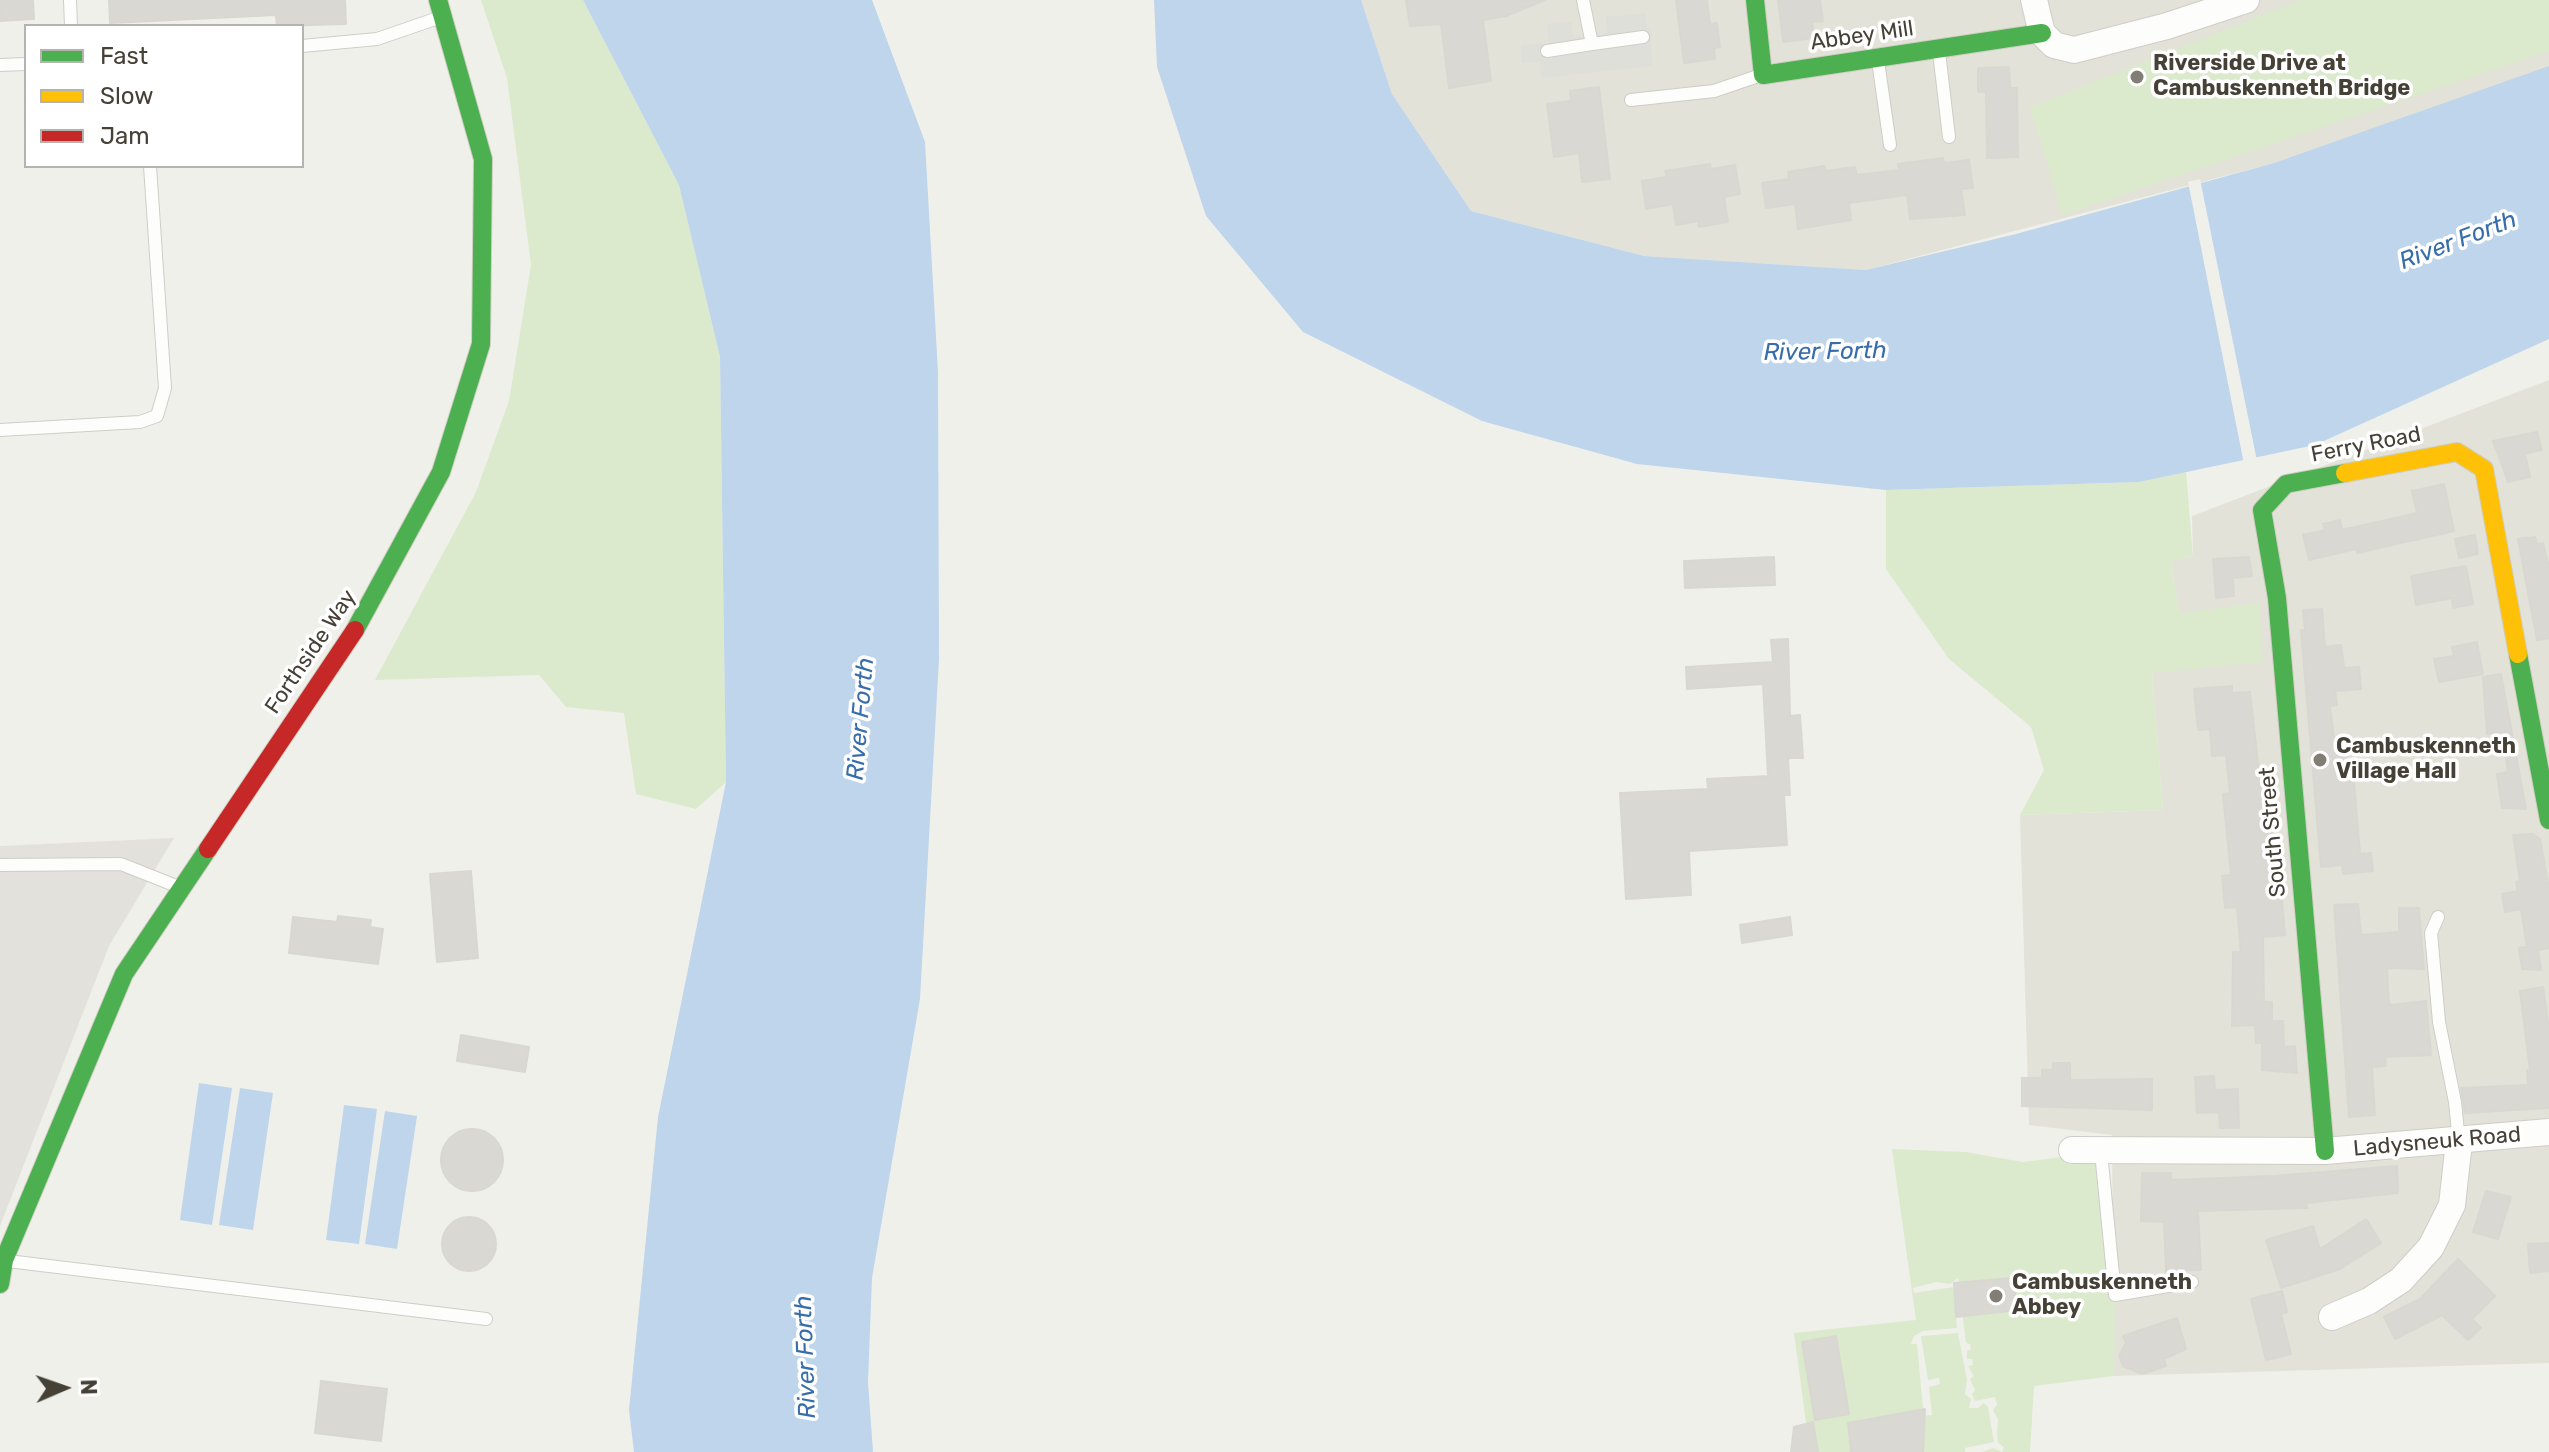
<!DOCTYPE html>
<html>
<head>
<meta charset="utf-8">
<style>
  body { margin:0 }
  #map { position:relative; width:2549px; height:1452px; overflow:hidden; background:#f0f0eb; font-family:Rubik,sans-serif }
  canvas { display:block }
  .legend { position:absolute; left:24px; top:24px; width:280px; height:144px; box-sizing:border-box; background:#fff; border:2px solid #b5b3af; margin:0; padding:10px 14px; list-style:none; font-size:24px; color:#464137 }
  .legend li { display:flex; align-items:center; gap:16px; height:40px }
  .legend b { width:40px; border:2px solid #b5b3af }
  .north { position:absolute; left:24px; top:1348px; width:80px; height:80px; -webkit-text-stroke:6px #fff; paint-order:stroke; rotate:88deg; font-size:22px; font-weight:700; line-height:32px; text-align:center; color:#464137 }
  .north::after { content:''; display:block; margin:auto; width:28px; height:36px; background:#464137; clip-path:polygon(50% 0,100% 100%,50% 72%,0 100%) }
</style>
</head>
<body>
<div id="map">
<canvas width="2549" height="1452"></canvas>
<ul class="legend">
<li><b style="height:10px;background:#4caf50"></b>Fast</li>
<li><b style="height:10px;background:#ffc107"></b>Slow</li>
<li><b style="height:10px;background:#c62828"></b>Jam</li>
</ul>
<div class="north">N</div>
</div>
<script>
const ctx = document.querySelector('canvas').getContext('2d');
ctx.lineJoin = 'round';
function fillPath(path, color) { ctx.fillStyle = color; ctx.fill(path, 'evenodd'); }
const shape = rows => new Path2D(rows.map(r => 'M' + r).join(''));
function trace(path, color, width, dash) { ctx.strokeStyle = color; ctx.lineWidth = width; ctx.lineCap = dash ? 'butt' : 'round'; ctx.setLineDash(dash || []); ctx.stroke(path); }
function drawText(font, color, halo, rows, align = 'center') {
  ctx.font = font + ' Rubik,sans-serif'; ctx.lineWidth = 7; ctx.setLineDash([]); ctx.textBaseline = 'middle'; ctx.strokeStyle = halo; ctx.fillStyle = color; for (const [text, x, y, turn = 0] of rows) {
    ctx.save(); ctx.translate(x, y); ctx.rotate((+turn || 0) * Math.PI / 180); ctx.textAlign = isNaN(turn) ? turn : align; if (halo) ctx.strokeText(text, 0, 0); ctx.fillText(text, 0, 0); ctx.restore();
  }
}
fillPath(shape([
  [1361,0,2549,0,2549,68,2274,163,1866,270,1644,256,1471,211,1392,94],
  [2549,380,2549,1363,2114,1376,2112,1135,2029,1125,2020,815,2163,810,2152,673,2179,614,2171,560,2193,557,2192,516]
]), '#e3e2d8');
fillPath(shape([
  [174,838,109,946,0,1226,0,846]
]), '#e3e1dc');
fillPath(shape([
  [481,0,583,0,679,185,720,357,726,782,696,809,636,794,624,713,566,707,539,675,375,680,476,492,509,401,531,265,507,78],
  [2301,0,2549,0,2549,51,2062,215,2030,107],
  [2186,472,2193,557,2171,560,2179,613,2259,603,2263,662,2152,673,2163,810,2020,815,2044,770,2031,727,1949,659,1886,569,1886,490,2139,482],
  [1892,1149,1965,1152,2023,1162,2101,1152,2115,1295,2114,1376,2034,1386,2030,1452,1982,1452,1993,1448,2002,1452,2004,1447,1998,1443,1997,1435,1998,1419,1993,1410,1997,1405,1995,1397,1975,1401,1972,1394,1975,1390,1970,1379,1974,1376,1968,1366,1973,1365,1972,1359,1967,1359,1967,1351,1971,1349,1970,1344,1966,1343,1958,1278,1950,1284,1936,1282,1913,1288,1914,1293,1954,1287,1957,1328,1923,1331,1914,1336,1911,1344,1917,1344,1923,1409,1858,1420,1849,1430,1851,1452,1818,1452,1813,1422,1806,1423,1794,1333,1916,1320],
  [1835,1336,1816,1420,1802,1342],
  [1958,1333,1967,1380,1965,1394,1971,1399,1969,1408,1978,1408,1984,1403,1988,1407,1994,1442,1965,1448,1965,1452,1924,1452,1920,1441,1923,1416,1932,1415,1929,1387,1940,1384,1939,1378,1928,1380,1921,1336]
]), '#dbe9cc');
fillPath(shape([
  [1645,13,1647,28,1651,31,1652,66,1542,78,1540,62,1522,63,1521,45,1549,43,1547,24,1572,22,1573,37,1606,34,1606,17]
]), '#dfdfda');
fillPath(shape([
  [583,0,872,0,925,142,938,372,939,659,920,999,872,1278,868,1382,873,1452,634,1452,629,1410,658,1117,726,782,720,357,679,185],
  [1154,0,1361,0,1392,94,1471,211,1644,256,1866,270,2016,234,2274,163,2549,66,2549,339,2315,445,2139,482,1886,490,1637,464,1482,421,1303,332,1206,216,1157,67],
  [199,1083,232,1088,212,1225,180,1220],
  [240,1088,273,1093,253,1230,219,1225],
  [344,1105,377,1109,359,1244,326,1240],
  [385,1111,417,1116,397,1249,365,1244]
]), '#bed5eb');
fillPath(shape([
  [2200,179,2257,461,2244,464,2188,182]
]), '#f0f0eb');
const building = shape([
  [0,0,33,0,34,19,0,21,0,0],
  [109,0,345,0,346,24,277,26,276,15,110,23,109,0],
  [1406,0,1545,0,1506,16,1483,20,1491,81,1449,88,1441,24,1410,26,1406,0],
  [1676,0,1707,0,1710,24,1717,23,1720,47,1714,48,1715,59,1684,63,1676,0],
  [1778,0,1820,0,1823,21,1812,22,1814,38,1783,42,1778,0],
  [2009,67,2010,88,2017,88,2018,157,1987,158,1986,92,1978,92,1978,68,2009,67],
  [1599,87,1610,179,1582,182,1579,153,1554,157,1547,104,1571,101,1570,91,1599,87],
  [1943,158,1944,163,1969,160,1973,188,1961,189,1965,215,1910,219,1907,195,1849,203,1851,220,1798,229,1795,204,1766,208,1762,183,1789,179,1788,172,1824,166,1825,171,1855,167,1857,175,1899,170,1898,164,1943,158],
  [1710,164,1711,169,1735,165,1740,194,1724,197,1728,222,1699,227,1698,221,1676,225,1673,204,1646,209,1642,181,1667,177,1665,171,1710,164],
  [2537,432,2542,450,2525,454,2530,477,2508,482,2493,441,2537,432],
  [2444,484,2454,531,2357,553,2356,549,2309,560,2303,535,2325,530,2323,524,2340,520,2342,530,2417,513,2412,491,2444,484],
  [2475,535,2478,554,2459,558,2455,539,2475,535],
  [2535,537,2537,544,2543,543,2549,567,2549,638,2537,640,2518,539,2535,537],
  [1774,557,1775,585,1685,588,1684,561,1774,557],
  [2249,557,2252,576,2233,578,2234,596,2216,598,2213,559,2249,557],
  [2466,566,2473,604,2453,608,2452,598,2416,605,2411,576,2466,566],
  [2322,609,2325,647,2341,645,2344,668,2359,667,2361,689,2335,691,2337,705,2330,706,2335,746,2346,745,2349,781,2354,781,2360,854,2371,853,2373,871,2343,874,2342,865,2321,867,2301,630,2305,630,2303,610,2322,609],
  [1788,639,1790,716,1800,715,1803,758,1788,758,1790,795,1784,795,1787,845,1689,851,1691,895,1626,899,1620,793,1708,789,1707,779,1768,776,1763,684,1687,689,1686,667,1773,662,1771,640,1788,639],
  [2477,642,2483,674,2439,682,2434,659,2454,656,2452,647,2477,642],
  [2501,674,2526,809,2502,808,2497,774,2508,772,2502,732,2487,734,2483,677,2501,674],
  [2232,686,2232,693,2250,692,2262,798,2273,797,2285,935,2263,937,2264,1002,2272,1002,2272,1021,2283,1021,2284,1047,2295,1046,2297,1073,2262,1070,2262,1043,2256,1043,2255,1025,2232,1026,2233,952,2241,952,2237,907,2225,908,2222,876,2231,875,2223,794,2230,793,2226,755,2212,756,2210,729,2198,730,2194,689,2232,686],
  [2533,834,2540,839,2549,888,2549,948,2538,950,2541,970,2522,969,2519,948,2527,947,2521,909,2505,912,2502,894,2518,891,2516,882,2520,881,2513,835,2533,834],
  [471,871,478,958,437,962,430,874,471,871],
  [2358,904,2361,935,2399,932,2399,908,2419,908,2424,969,2387,968,2389,1005,2426,1001,2431,1055,2385,1057,2386,1066,2372,1067,2375,1115,2349,1117,2334,905,2358,904],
  [338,916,371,920,370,927,383,929,378,964,289,953,293,917,337,922,338,916],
  [1790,917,1792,935,1742,943,1740,925,1790,917],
  [2543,987,2549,1029,2549,1108,2465,1113,2461,1088,2528,1085,2527,1070,2530,1070,2520,991,2543,987],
  [461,1035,529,1047,525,1072,457,1061,461,1035],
  [2053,1063,2070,1063,2070,1080,2152,1079,2152,1110,2022,1106,2022,1078,2042,1078,2042,1070,2053,1070,2053,1063],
  [2214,1076,2215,1090,2238,1089,2239,1128,2220,1128,2219,1112,2197,1113,2195,1077,2214,1076],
  '441 1160a31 31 0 1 1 62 0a31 31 0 1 1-62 0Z',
  [2397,1166,2398,1193,2306,1203,2307,1208,2198,1211,2201,1270,2166,1271,2164,1222,2141,1221,2142,1173,2171,1173,2171,1180,2274,1176,2397,1166],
  [2486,1191,2511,1197,2498,1239,2473,1232,2486,1191],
  '442 1244a27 27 0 1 1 54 0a27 27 0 1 1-54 0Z',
  [2366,1219,2381,1243,2340,1269,2281,1288,2266,1240,2313,1226,2320,1249,2366,1219],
  [2549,1243,2549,1271,2530,1273,2528,1244,2549,1243],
  [2458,1259,2495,1296,2472,1319,2481,1328,2468,1340,2442,1315,2395,1339,2384,1317,2420,1299,2458,1259],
  [2013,1278,2017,1310,1956,1317,1954,1283,2013,1278],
  [2282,1291,2287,1312,2281,1314,2291,1354,2266,1360,2251,1299,2282,1291],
  [2177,1318,2186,1349,2164,1359,2166,1366,2142,1374,2123,1366,2119,1356,2126,1343,2123,1336,2177,1318],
  [1836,1336,1849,1414,1815,1420,1802,1342,1836,1336],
  [321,1381,387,1389,381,1441,315,1433,321,1381],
  [1925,1409,1923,1452,1851,1452,1848,1423,1925,1409],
  [1813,1422,1818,1452,1791,1452,1794,1427,1813,1422]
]);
fillPath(building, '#dad8d3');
trace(building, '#d8d7d1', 2);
const lane = shape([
  [70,0,71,26],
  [1592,44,1643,37],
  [302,46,377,39,441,17],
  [1547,51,1592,44,1583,0],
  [1939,52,1949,137],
  [1878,61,1890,145],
  [0,65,26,64],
  [1631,100,1714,91,1761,75],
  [0,430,140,422,157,416,165,388,150,166],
  [0,865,121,864,179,887],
  [2438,917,2431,933,2439,1022,2455,1102,2459,1142],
  [2101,1152,2115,1295,2192,1282],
  [8,1261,486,1319]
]);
const street = shape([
  [2034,0,2042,33,2054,45,2074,50,2167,26,2246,0],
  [2072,1150,2325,1151,2549,1132],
  [2332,1317,2369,1301,2401,1280,2431,1247,2452,1205,2459,1142]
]);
const fast = shape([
  [1755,0,1763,75,2042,33],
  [355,630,441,472,481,344,483,159,438,0],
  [2518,654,2549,820],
  [2325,1151,2277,598,2262,510,2286,484,2345,473],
  [0,1284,4,1260,124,974,208,849]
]);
const slow = shape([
  [2345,473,2457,452,2484,469,2518,654]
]);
const jam = shape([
  [208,849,355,630]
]);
trace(lane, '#cecdc8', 14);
trace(street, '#cecdc8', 28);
trace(fast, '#cecdc2', 20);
trace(slow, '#cecdc2', 20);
trace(jam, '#cecdc2', 20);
trace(lane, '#fdfdfc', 12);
trace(street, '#fdfdfc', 26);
trace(fast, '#4caf50', 18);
trace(slow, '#ffc107', 18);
trace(jam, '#c62828', 18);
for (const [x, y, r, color] of [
  [2137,77,8,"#827e76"],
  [2320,760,8,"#827e76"],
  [1996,1296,8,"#827e76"]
]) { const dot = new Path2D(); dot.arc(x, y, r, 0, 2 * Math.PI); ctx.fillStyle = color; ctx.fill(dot); trace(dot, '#fff', 3); }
drawText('22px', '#464137', '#fff', [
  ["Abbey Mill",1862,36,-8],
  ["Ferry Road",2366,445,-11],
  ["Forthside Way",311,652,-56],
  ["South Street",2273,832,-95],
  ["Ladysneuk Road",2437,1142,-5]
]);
drawText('bold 22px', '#464137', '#fff', [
  ["Riverside Drive at",2153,64],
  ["Cambuskenneth Bridge",2153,89],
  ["Cambuskenneth",2336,747],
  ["Village Hall",2336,772],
  ["Cambuskenneth",2012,1283],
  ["Abbey",2012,1308]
], 'left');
drawText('italic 24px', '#376daa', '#fff', [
  ["River Forth",2458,241,-21],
  ["River Forth",1825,352,-1],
  ["River Forth",861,719,-85],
  ["River Forth",806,1357,-92]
]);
</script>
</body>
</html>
